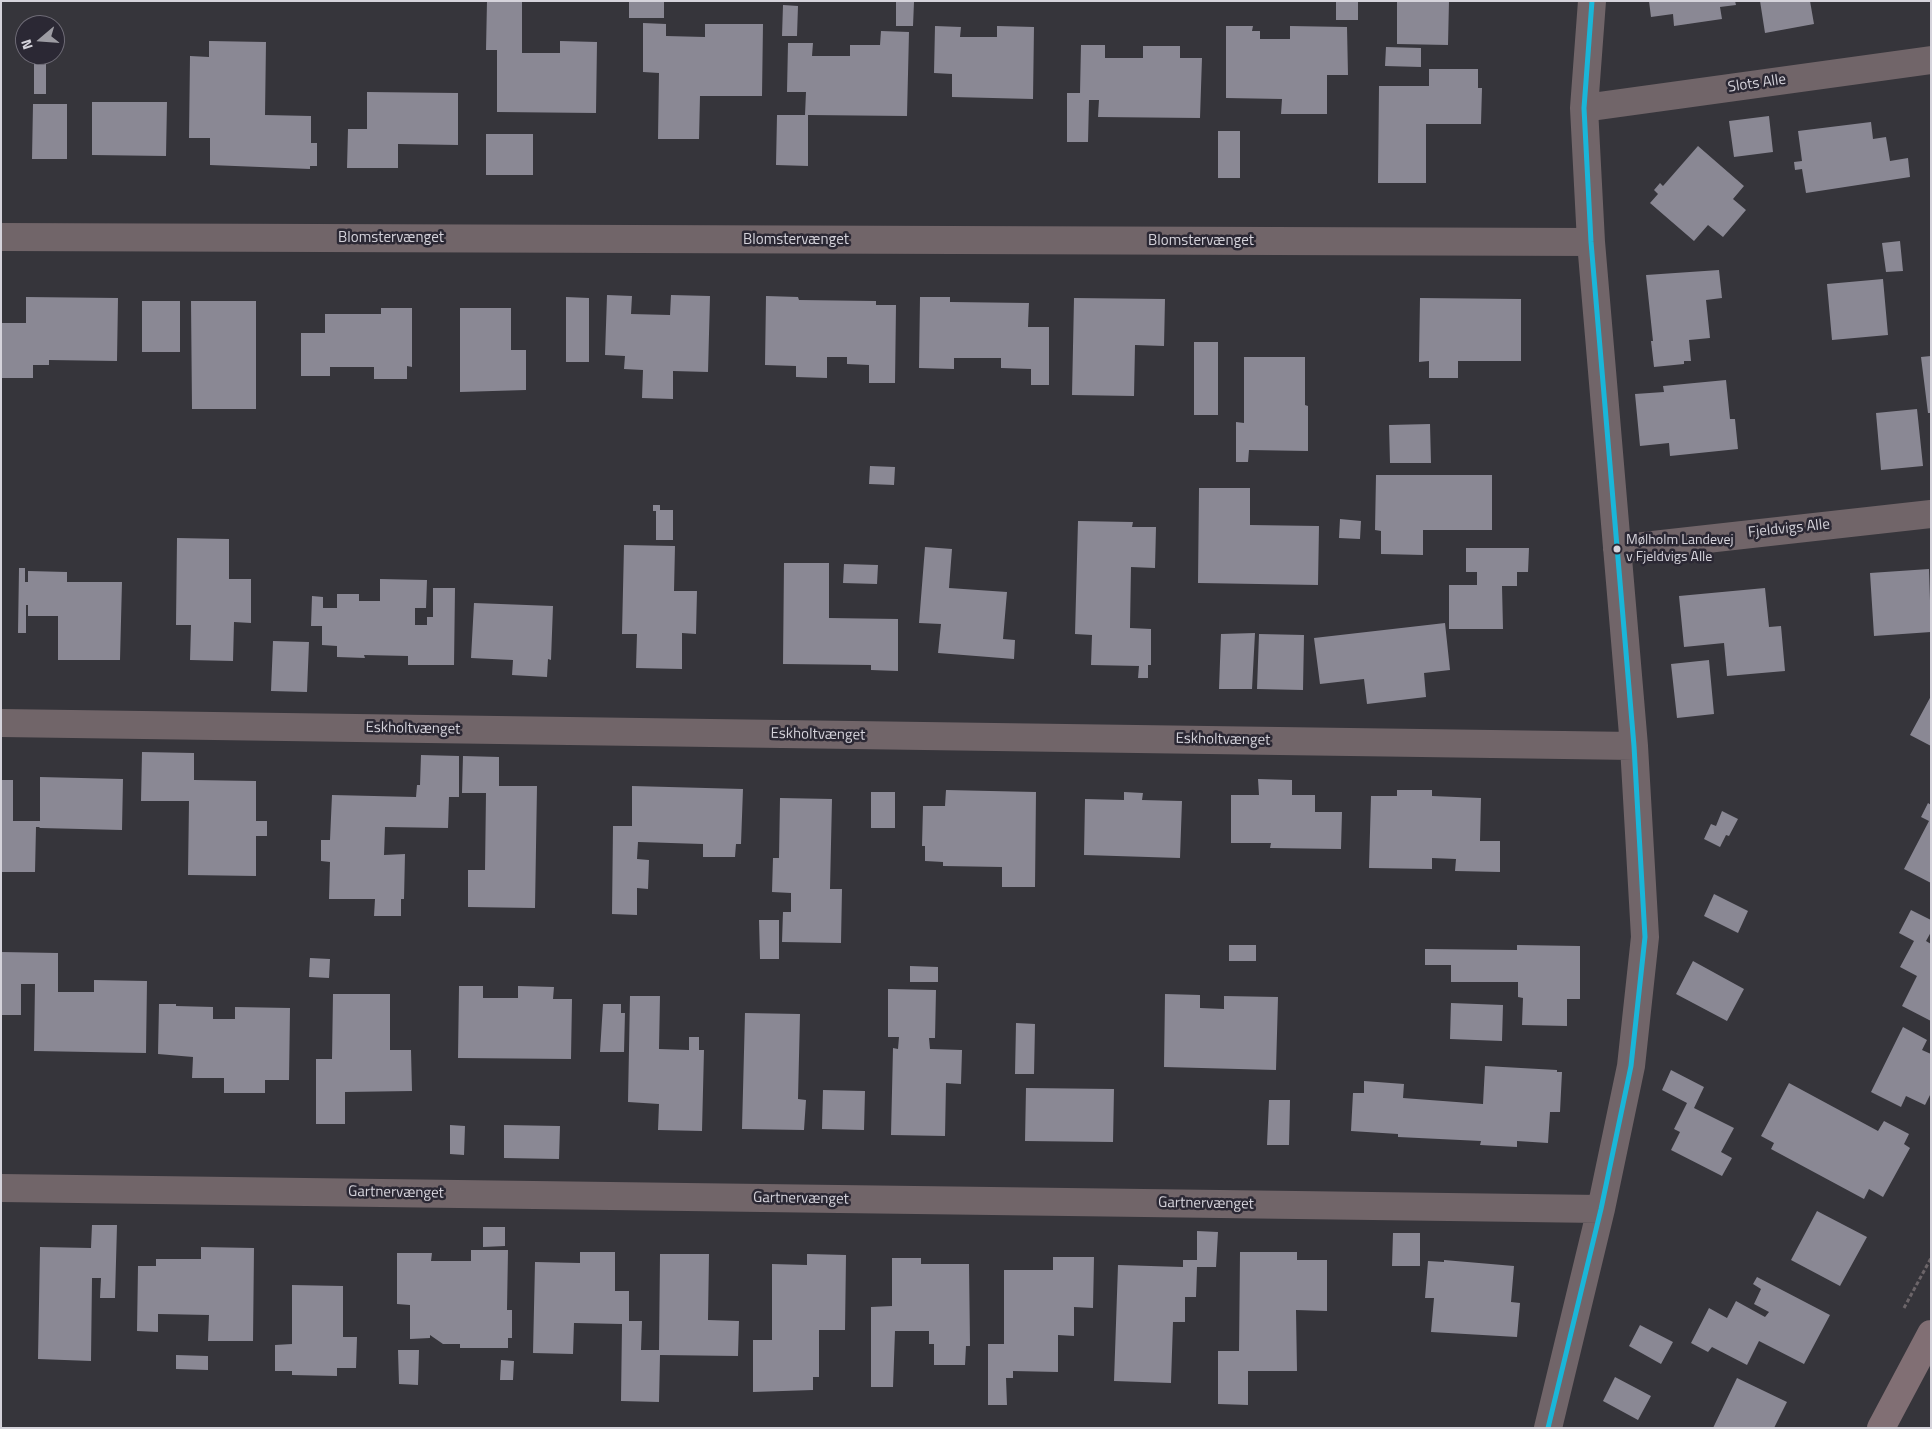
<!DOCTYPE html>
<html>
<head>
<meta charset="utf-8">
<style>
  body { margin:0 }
  #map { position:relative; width:1932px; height:1429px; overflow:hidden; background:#36353b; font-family:"Titillium Web",sans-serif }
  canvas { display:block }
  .frame { position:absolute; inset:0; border:2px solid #d5d3db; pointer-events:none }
  .north { position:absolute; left:15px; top:15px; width:50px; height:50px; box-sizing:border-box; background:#2b2834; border:1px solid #6f6c77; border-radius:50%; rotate:252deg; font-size:14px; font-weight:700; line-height:20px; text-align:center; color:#d5d3db }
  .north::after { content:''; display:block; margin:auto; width:18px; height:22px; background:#9d9ca3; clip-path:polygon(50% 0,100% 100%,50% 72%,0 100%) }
</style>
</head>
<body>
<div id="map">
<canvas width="1932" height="1429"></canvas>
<div class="frame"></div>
<div class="north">N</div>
</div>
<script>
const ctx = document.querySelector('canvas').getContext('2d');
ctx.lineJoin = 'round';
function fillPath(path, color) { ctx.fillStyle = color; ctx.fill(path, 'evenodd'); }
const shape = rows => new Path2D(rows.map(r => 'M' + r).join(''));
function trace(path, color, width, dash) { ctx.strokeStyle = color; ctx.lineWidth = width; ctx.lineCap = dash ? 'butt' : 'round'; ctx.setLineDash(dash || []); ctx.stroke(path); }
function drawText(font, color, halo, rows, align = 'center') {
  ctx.font = font + ' "Titillium Web",sans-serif'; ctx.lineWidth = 5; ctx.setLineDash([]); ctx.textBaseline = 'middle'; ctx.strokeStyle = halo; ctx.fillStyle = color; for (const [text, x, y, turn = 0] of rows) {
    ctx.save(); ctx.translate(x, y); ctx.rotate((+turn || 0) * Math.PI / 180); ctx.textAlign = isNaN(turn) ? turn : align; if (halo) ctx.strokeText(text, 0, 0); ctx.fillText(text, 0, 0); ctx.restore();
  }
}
fillPath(shape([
  [487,1,522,1,522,53,560,53,560,41,597,42,596,113,497,112,497,50,486,50],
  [629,1,664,1,664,18,629,18],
  [1397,1,1449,1,1448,45,1397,44],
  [1649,1,1735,1,1736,5,1720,7,1722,19,1674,26,1673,14,1651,17],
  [1760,1,1810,1,1814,24,1765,33],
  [896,2,914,2,913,26,896,26],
  [1336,2,1358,2,1358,20,1336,20],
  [783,5,798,6,797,36,782,36],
  [643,23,666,24,666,36,705,37,705,24,763,24,762,96,700,96,699,139,658,139,659,73,643,72],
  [935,26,961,27,960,37,997,37,997,26,1034,27,1033,99,952,97,952,74,934,73],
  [1226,26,1253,26,1252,31,1260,31,1260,39,1290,39,1290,26,1347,27,1348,75,1327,75,1327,114,1281,114,1282,99,1226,98],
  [881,31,909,32,907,116,808,115,808,166,776,165,777,115,805,115,806,92,787,92,788,43,813,43,812,56,850,56,850,45,880,45],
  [209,41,266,42,265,115,311,116,311,143,317,143,317,166,310,166,310,169,210,165,210,138,189,138,190,56,209,57],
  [1081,45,1105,45,1105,58,1143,58,1143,46,1180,46,1180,58,1202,58,1200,118,1098,117,1099,100,1089,100,1088,142,1067,142,1067,93,1080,93],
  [1386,47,1421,48,1421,67,1385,66],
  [34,58,43,58,43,64,46,64,46,94,34,94],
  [1429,69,1478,69,1478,88,1482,88,1481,124,1426,124,1426,183,1378,183,1379,86,1429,86],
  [367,92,458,93,458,145,398,144,398,168,347,168,348,129,367,129],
  [92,102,167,102,166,156,92,155],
  [33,104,67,104,67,159,32,159],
  [1769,116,1773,152,1734,157,1729,121],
  [1871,122,1873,139,1886,137,1890,161,1908,158,1910,177,1806,193,1802,169,1795,170,1794,162,1802,161,1798,131],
  [1218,131,1240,131,1240,178,1218,178],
  [486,134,533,134,533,175,486,175],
  [1698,146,1744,186,1733,199,1746,210,1723,237,1708,225,1694,241,1650,203,1658,194,1654,190,1660,183,1663,186],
  [1900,241,1903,271,1886,272,1882,243],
  [1719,270,1722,298,1706,300,1710,338,1689,340,1691,361,1684,361,1684,364,1654,367,1651,341,1653,341,1646,275],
  [1883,279,1888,335,1832,340,1827,284],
  [607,295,632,296,631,314,670,315,671,295,710,296,708,372,673,371,673,399,642,398,643,370,624,369,625,356,605,355],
  [766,296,798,297,799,300,876,301,876,305,896,305,895,383,869,383,869,365,847,364,847,357,827,357,827,378,796,377,796,366,765,365],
  [26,297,118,298,117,361,49,360,49,365,33,365,33,378,1,378,1,323,26,323],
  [566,297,589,298,589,362,566,362],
  [920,297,950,297,950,302,1029,303,1028,327,1049,327,1049,385,1031,385,1031,369,1001,368,1001,358,954,358,954,369,919,368],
  [1074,298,1165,299,1164,346,1135,345,1134,396,1072,395],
  [1420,298,1521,299,1521,361,1458,361,1458,378,1429,378,1429,361,1419,362],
  [142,301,180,301,180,352,142,352],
  [191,301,256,301,256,409,192,409],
  [381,308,412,308,412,367,407,366,407,379,374,379,374,367,330,367,330,376,301,376,301,333,325,333,325,314,381,314],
  [460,308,511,308,511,350,526,350,526,390,460,392],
  [1194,342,1218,342,1218,415,1194,415],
  [1931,356,1931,413,1928,413,1921,357],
  [1244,357,1305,357,1305,405,1308,406,1308,451,1249,450,1248,462,1236,462,1236,422,1244,423],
  [1726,380,1730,419,1735,419,1738,449,1670,456,1669,443,1640,446,1635,394,1664,392,1663,386],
  [1917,409,1923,466,1881,470,1876,413],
  [1430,424,1431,463,1390,463,1389,425],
  [870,466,895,467,894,485,869,484],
  [1376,475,1492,475,1492,530,1423,530,1423,555,1381,554,1381,531,1375,530],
  [1199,488,1250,488,1250,525,1319,526,1318,585,1198,583],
  [653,505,660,505,660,510,673,510,673,540,656,540,656,511,653,511],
  [1340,519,1361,521,1360,539,1339,538],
  [1078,521,1133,522,1132,527,1156,527,1155,568,1131,567,1130,628,1151,629,1151,665,1148,665,1148,678,1138,678,1139,666,1091,665,1092,635,1075,634],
  [177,538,229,539,229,579,251,579,251,623,234,622,233,661,190,660,191,625,176,625],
  [624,545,675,546,674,591,697,591,696,634,682,633,682,669,636,668,637,634,622,634],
  [925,547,952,549,949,588,1007,592,1003,639,1015,640,1014,659,938,653,941,624,919,623],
  [1466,548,1529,548,1528,572,1517,572,1517,586,1502,586,1503,629,1449,629,1449,585,1477,585,1477,572,1466,572],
  [784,563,829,563,829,618,898,619,898,671,871,670,871,665,783,664],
  [844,564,878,565,877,584,843,583],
  [19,568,25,568,25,582,28,582,28,571,67,572,67,582,122,582,120,660,58,660,58,616,28,616,28,605,26,605,26,633,18,633],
  [1929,569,1931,632,1874,636,1870,573],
  [380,579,427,580,426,608,415,608,415,625,427,625,427,617,433,617,433,588,455,588,454,665,408,665,408,656,364,655,365,658,337,657,337,646,322,645,322,626,311,626,312,596,323,597,323,608,337,608,337,594,359,594,359,601,380,601],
  [1765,588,1769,627,1781,626,1785,671,1727,676,1724,643,1684,647,1679,596],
  [474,603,553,606,551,660,548,659,547,677,512,675,513,660,471,658],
  [1445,623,1450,670,1424,673,1426,697,1367,704,1364,679,1320,684,1314,638],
  [1255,633,1252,689,1219,689,1221,634],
  [1259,634,1304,635,1303,690,1257,689],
  [273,641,309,642,307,692,271,691],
  [1709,660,1714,714,1677,718,1671,664],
  [1931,696,1931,746,1910,735],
  [142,752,194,753,194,780,256,781,256,821,267,821,267,836,256,836,256,876,188,875,189,801,141,801],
  [421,755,459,756,459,797,449,797,448,828,385,827,384,855,405,854,404,899,401,899,401,916,374,916,375,899,329,899,330,862,321,861,321,840,330,840,332,795,416,797,417,785,420,785],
  [463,756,499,757,499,786,537,786,535,908,468,907,468,870,485,870,486,793,462,793],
  [40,777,123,779,122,830,40,828,39,827,36,827,35,872,1,872,1,780,13,780,13,821,40,821],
  [1258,779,1292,780,1292,795,1315,795,1315,812,1342,812,1341,849,1270,848,1271,843,1231,843,1231,795,1259,795],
  [632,786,743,789,741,844,736,844,735,857,703,857,703,844,638,842,637,859,649,860,648,889,637,888,637,915,612,914,613,826,632,826],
  [946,790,1036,792,1035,887,1002,887,1002,867,943,866,943,862,925,861,925,846,922,846,923,806,945,806],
  [1397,790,1432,790,1432,796,1481,798,1480,841,1500,841,1500,872,1455,871,1456,859,1432,858,1432,869,1369,868,1371,796,1397,796],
  [871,792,895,792,895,828,871,828],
  [1124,792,1143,793,1142,800,1182,801,1180,858,1084,855,1085,799,1124,800],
  [780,798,832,799,830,889,842,889,841,943,782,942,783,912,791,912,791,893,772,892,773,858,779,858],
  [1928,803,1931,805,1931,883,1904,869,1929,821,1921,817],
  [1722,811,1738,819,1729,836,1726,835,1720,847,1704,839,1711,824,1716,826],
  [1714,894,1748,911,1738,933,1704,916],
  [1911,910,1931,920,1931,932,1926,941,1931,944,1931,1021,1902,1006,1917,976,1900,967,1914,941,1899,933],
  [759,920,779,920,779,959,760,959],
  [1229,945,1256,945,1256,961,1229,961],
  [1517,945,1580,946,1580,999,1567,999,1567,1026,1522,1025,1523,998,1518,997,1518,982,1451,982,1451,965,1425,965,1425,949,1517,950],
  [1,952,58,953,58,992,94,992,94,980,147,981,146,1053,34,1051,35,984,21,984,21,1015,1,1015],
  [310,958,330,959,329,978,309,977],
  [1693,961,1744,989,1727,1021,1676,994],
  [910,966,938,967,938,982,910,982],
  [459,986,483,986,483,998,518,998,518,986,554,987,553,999,572,999,571,1059,458,1058],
  [888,989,936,990,935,1038,929,1038,930,1049,962,1050,961,1084,946,1083,945,1136,891,1135,893,1048,898,1049,899,1037,888,1037],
  [333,994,390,994,390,1050,411,1050,412,1091,345,1092,345,1124,316,1124,316,1059,332,1059],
  [1165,994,1200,995,1200,1008,1224,1009,1224,996,1278,997,1276,1070,1164,1067],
  [630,996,660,996,659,1049,689,1050,689,1037,699,1037,699,1050,704,1050,702,1131,658,1130,659,1104,628,1102],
  [1451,1003,1503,1005,1502,1041,1450,1039],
  [159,1004,176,1004,176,1006,213,1007,213,1019,235,1019,235,1007,290,1008,289,1080,265,1080,265,1093,224,1093,224,1078,192,1078,193,1057,158,1054],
  [603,1004,621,1004,621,1013,625,1013,624,1052,600,1052],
  [745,1013,800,1014,798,1099,806,1100,804,1130,742,1129],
  [1016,1023,1035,1024,1034,1074,1015,1074],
  [1903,1027,1927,1040,1922,1050,1931,1054,1931,1093,1925,1105,1906,1096,1901,1107,1871,1092],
  [1485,1066,1557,1070,1557,1072,1562,1072,1560,1112,1550,1112,1548,1143,1517,1141,1517,1147,1480,1145,1481,1141,1398,1137,1398,1134,1351,1131,1353,1093,1364,1093,1364,1081,1404,1084,1403,1098,1483,1104],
  [1671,1070,1704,1087,1694,1108,1734,1128,1721,1152,1732,1158,1722,1176,1671,1150,1680,1132,1674,1129,1687,1103,1662,1090],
  [1789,1083,1878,1131,1884,1121,1909,1134,1904,1144,1910,1148,1883,1197,1869,1189,1864,1199,1771,1149,1774,1143,1761,1136],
  [1026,1088,1114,1089,1113,1142,1025,1141],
  [823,1090,865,1091,864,1130,822,1129],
  [1269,1100,1290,1100,1289,1145,1267,1145],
  [450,1125,465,1126,464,1155,450,1154],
  [504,1125,560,1126,559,1159,504,1158],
  [1817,1211,1867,1237,1840,1286,1791,1260],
  [92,1225,117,1225,115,1298,100,1298,101,1278,92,1278,91,1361,38,1359,40,1247,91,1248],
  [483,1227,505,1227,505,1246,483,1247],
  [1197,1231,1218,1232,1216,1267,1197,1267,1196,1297,1185,1297,1185,1322,1173,1322,1171,1383,1114,1381,1118,1265,1183,1267,1183,1260,1197,1260],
  [1393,1233,1420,1233,1420,1266,1392,1266],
  [201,1247,254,1248,253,1341,208,1341,209,1315,158,1314,158,1332,137,1331,138,1266,156,1266,156,1259,201,1259],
  [471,1250,508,1250,507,1310,512,1310,512,1338,508,1338,508,1348,460,1348,460,1344,443,1344,430,1335,430,1338,410,1339,410,1305,397,1304,397,1253,432,1253,431,1261,471,1261],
  [580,1252,615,1252,615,1291,629,1291,629,1321,642,1321,641,1350,659,1350,660,1254,709,1254,708,1320,739,1321,738,1356,660,1355,659,1402,621,1401,622,1324,574,1323,573,1354,533,1353,535,1262,580,1263],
  [1240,1252,1297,1252,1297,1260,1327,1260,1327,1311,1296,1310,1297,1371,1248,1371,1248,1405,1218,1404,1218,1351,1239,1351],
  [807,1254,846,1255,845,1330,819,1330,819,1377,813,1377,813,1390,753,1392,753,1340,772,1340,772,1264,807,1265],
  [1053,1257,1094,1257,1093,1308,1074,1307,1074,1336,1058,1335,1058,1372,1013,1371,1013,1378,1006,1378,1007,1405,988,1405,988,1344,1004,1344,1004,1270,1053,1270],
  [892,1258,921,1258,921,1264,969,1264,970,1346,966,1346,965,1365,934,1365,934,1344,929,1344,929,1331,895,1331,893,1387,871,1387,871,1307,892,1306],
  [1444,1260,1514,1266,1511,1302,1520,1303,1517,1337,1431,1332,1434,1298,1425,1298,1428,1261,1444,1262],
  [1757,1277,1830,1315,1804,1364,1759,1341,1747,1365,1712,1347,1708,1352,1691,1343,1709,1308,1727,1318,1736,1301,1765,1317,1769,1312,1754,1304,1761,1289,1753,1284],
  [292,1285,343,1286,343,1337,357,1337,356,1368,337,1368,337,1376,292,1375,292,1371,275,1371,275,1345,292,1344],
  [1640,1325,1673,1342,1661,1364,1629,1346],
  [398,1350,419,1350,418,1385,399,1384],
  [176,1355,208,1356,208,1370,176,1369],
  [501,1360,514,1361,513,1380,500,1380],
  [1615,1377,1651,1396,1638,1420,1603,1401],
  [1737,1378,1787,1402,1774,1428,1713,1428]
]), '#8a8894');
trace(shape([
  [1904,1308,1931,1258]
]), '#6c6569', 3, [4, 2.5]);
trace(shape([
  [1584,108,1931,60],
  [1,237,1591,242],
  [1617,549,1931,514],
  [1,723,1634,746],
  [1,1188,1601,1209],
  [1548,1428,1601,1209,1631,1066,1645,937,1634,746,1591,242,1584,108,1592,1]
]), '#716569', 28);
trace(shape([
  [1881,1428,1931,1334]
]), '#816f74', 28);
trace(shape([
  [1548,1428,1601,1209,1631,1066,1645,937,1634,746,1591,242,1584,108,1592,1]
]), '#1ab6d8', 5);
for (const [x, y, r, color] of [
  [1617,549,4.5,"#d5d3db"]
]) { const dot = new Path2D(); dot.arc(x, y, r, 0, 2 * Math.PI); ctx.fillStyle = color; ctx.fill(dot); trace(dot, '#2b2834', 2); }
drawText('14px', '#d5d3db', '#2b2834', [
  ["Mølholm Landevej",1626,541],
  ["v Fjeldvigs Alle",1626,558]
], 'left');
drawText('15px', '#d5d3db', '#2b2834', [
  ["Slots Alle",1757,84,-8],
  ["Blomstervænget",391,238],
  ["Blomstervænget",796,240],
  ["Blomstervænget",1201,241],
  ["Fjeldvigs Alle",1789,529,-6],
  ["Eskholtvænget",413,729,1],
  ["Eskholtvænget",818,735,1],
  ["Eskholtvænget",1223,740,1],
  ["Gartnervænget",396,1193,1],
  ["Gartnervænget",801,1199,1],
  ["Gartnervænget",1206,1204,1]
]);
</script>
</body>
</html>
